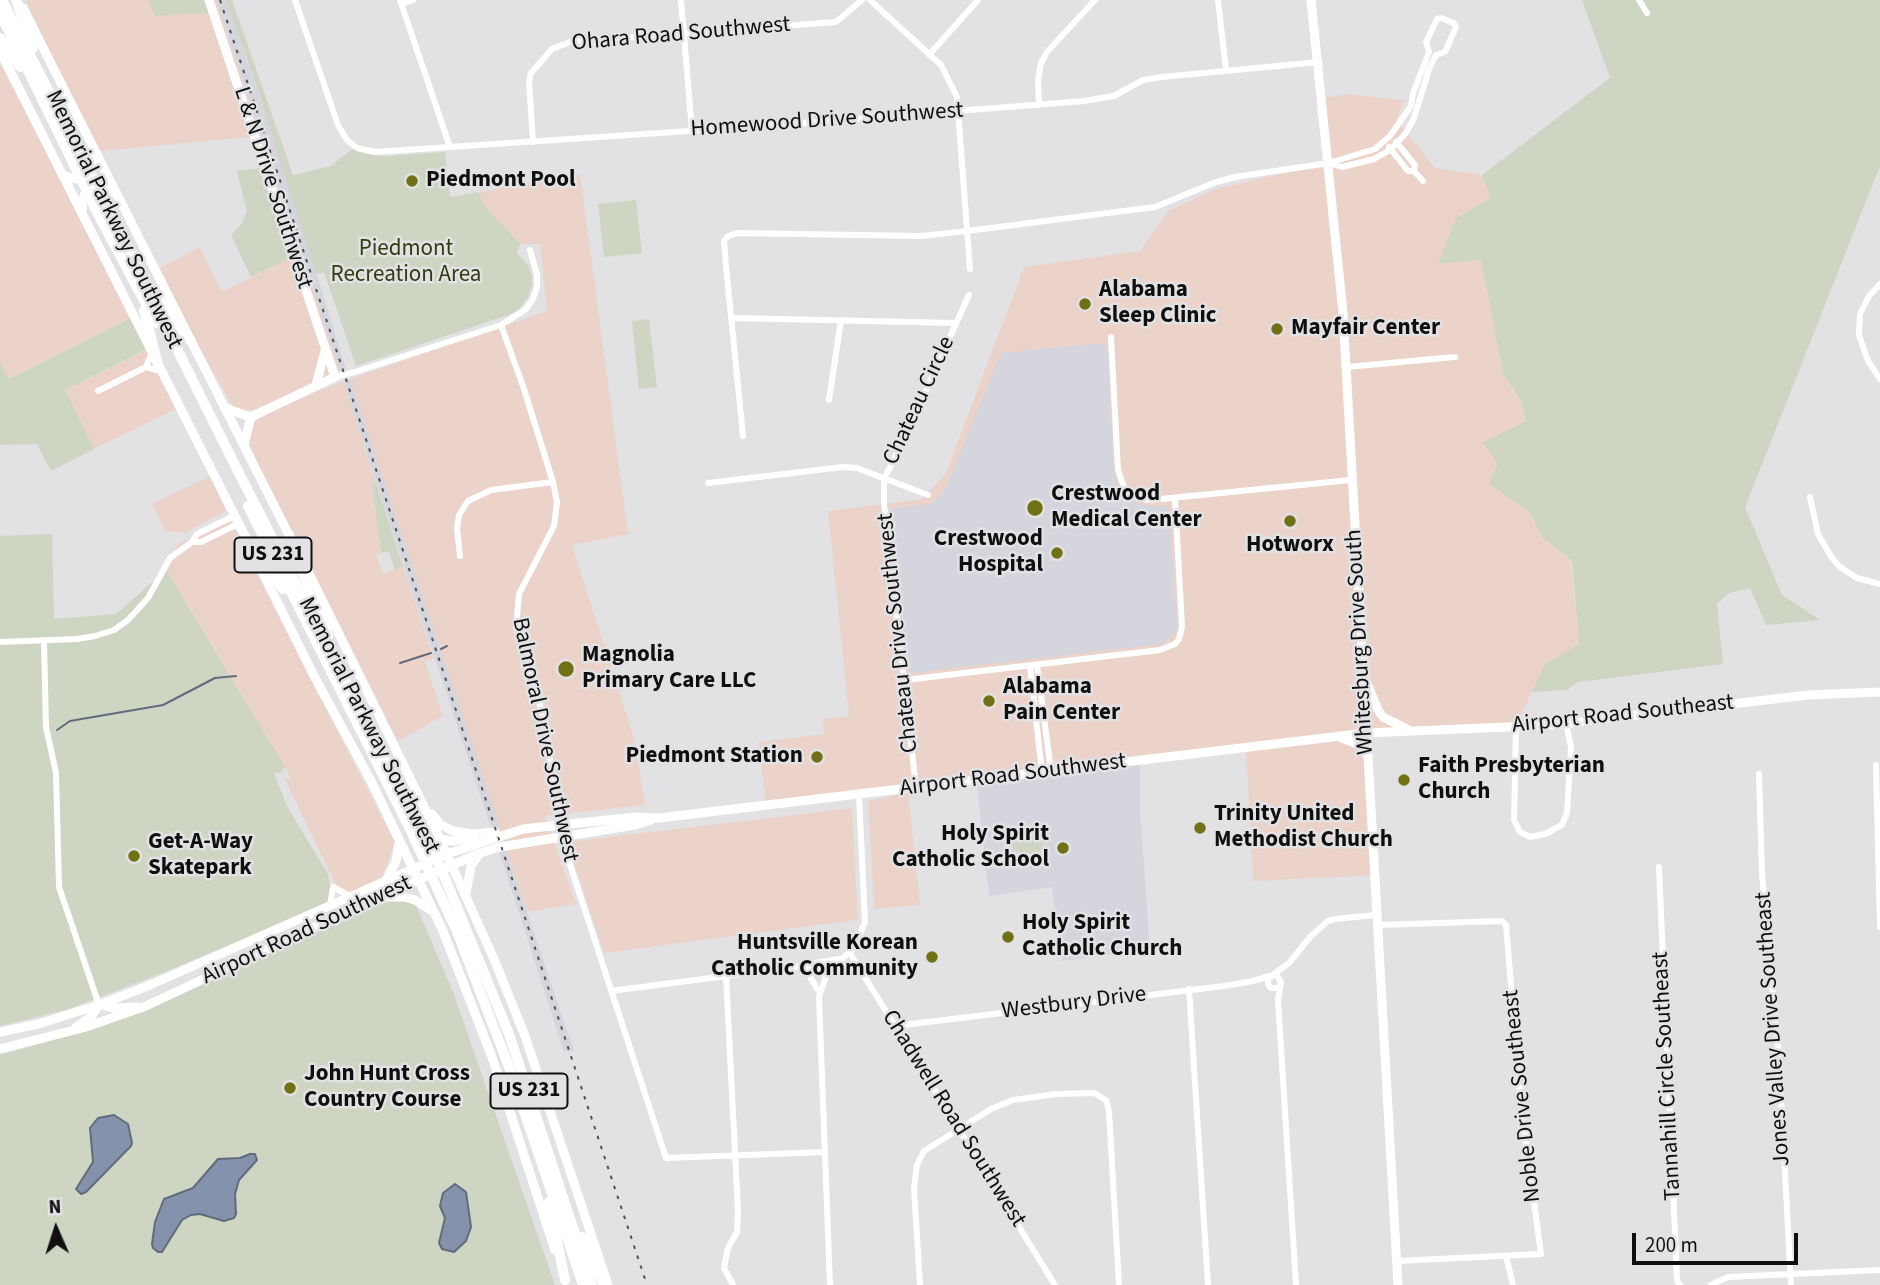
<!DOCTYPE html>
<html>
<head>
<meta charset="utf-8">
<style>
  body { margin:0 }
  #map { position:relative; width:1880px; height:1285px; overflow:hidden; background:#e2e2e5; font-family:"Source Sans 3",sans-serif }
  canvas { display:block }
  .north { position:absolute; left:21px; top:1194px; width:70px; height:70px; -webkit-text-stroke:5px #e2e2e5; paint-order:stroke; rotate:357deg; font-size:19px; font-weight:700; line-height:28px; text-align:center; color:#0f0f10 }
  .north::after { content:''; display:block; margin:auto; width:24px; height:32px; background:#0f0f10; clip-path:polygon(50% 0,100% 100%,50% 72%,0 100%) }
  .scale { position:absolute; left:1632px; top:1233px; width:166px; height:32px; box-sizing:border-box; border:4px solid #0f0f10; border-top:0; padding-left:9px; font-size:21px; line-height:24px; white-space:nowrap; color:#0f0f10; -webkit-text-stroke:5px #e2e2e5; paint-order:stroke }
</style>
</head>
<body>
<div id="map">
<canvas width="1880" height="1285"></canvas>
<div class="north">N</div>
<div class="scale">200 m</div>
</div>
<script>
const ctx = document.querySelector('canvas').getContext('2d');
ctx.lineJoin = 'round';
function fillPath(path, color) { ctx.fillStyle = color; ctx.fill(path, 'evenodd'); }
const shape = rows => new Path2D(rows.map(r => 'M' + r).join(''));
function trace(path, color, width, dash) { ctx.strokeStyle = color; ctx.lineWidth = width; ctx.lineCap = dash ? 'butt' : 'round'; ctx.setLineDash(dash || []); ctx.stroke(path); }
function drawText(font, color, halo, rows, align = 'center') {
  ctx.font = font + ' "Source Sans 3",sans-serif'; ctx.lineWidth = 5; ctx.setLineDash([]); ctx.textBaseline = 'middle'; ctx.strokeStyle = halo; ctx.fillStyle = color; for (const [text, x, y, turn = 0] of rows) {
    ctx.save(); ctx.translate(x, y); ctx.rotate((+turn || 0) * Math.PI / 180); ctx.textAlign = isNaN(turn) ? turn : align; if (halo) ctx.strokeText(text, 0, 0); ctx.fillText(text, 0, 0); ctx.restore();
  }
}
fillPath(shape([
  [26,0,148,0,155,16,208,12,204,0,216,0,340,371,253,410,245,411,234,408,198,346,160,268,200,247,222,292,290,258,251,137,100,151,55,65],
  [0,63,131,318,8,379,0,363],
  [1347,94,1404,100,1397,120,1435,168,1482,175,1492,198,1456,218,1438,264,1481,260,1503,374,1520,398,1526,421,1498,464,1489,484,1529,511,1542,537,1571,561,1579,644,1544,665,1516,727,1371,730,1377,875,1253,881,1246,752,766,805,759,742,824,734,823,719,849,716,828,511,922,499,946,473,1024,267,1140,251,1168,211,1215,189,1328,163,1322,98],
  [580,174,628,534,572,545,635,741,645,805,545,816,576,904,527,912,350,379,547,311,540,244,520,244,482,203,479,192],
  [146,349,176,409,94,449,65,390],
  [343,381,376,483,372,485,381,553,376,555,383,574,403,566,434,658,425,662,443,716,398,741,260,468,247,437,247,431,254,422,275,409],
  [210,476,226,511,184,533,165,531,152,504],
  [230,521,395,843,382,877,351,892,344,892,337,887,285,779,291,778,285,767,166,570,178,544],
  [908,793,920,905,874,909,868,801],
  [852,808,858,920,604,953,567,842]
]), '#ebd3ca');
fillPath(shape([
  [216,0,226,0,286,175,346,369,340,371],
  [1102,343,1106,345,1108,351,1113,462,1117,483,1123,493,1136,503,1148,506,1167,506,1170,512,1177,628,1175,633,1162,644,911,673,908,671,891,509,933,503,946,487,1001,353],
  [350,379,421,591,500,827,491,828,343,381],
  [1140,764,1140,808,1150,950,1062,961,1052,887,989,896,977,785],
  [506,850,574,1051,564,1052,499,851]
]), '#d5d5de');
fillPath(shape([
  [148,0,204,0,209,13,155,16],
  [226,0,232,0,293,175,331,166,352,149,366,154,386,156,445,152,450,197,479,192,482,203,520,244,517,253,528,265,532,276,532,285,528,297,519,309,508,315,356,366,324,272,316,274,256,85],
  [1582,0,1880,0,1880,166,1745,507,1782,595,1820,620,1766,625,1750,588,1729,593,1717,604,1723,664,1578,682,1567,690,1532,692,1544,665,1579,644,1572,561,1542,537,1529,511,1489,484,1498,464,1483,442,1526,421,1520,398,1503,374,1481,260,1438,264,1456,218,1491,198,1482,175,1610,78],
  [260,168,290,258,251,277,231,235,242,223,247,211,237,171],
  [636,200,642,253,604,257,598,204],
  [131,318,146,349,65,390,94,449,51,471,37,444,0,445,0,363,9,379],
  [649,319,657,387,639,389,632,321],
  [376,483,403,566,395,570,389,551,381,553,372,484],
  [52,534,54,619,116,614,166,570,285,767,281,773,274,772,277,781,288,808,328,874,331,891,328,902,311,911,167,971,69,1009,0,1026,0,536],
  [1043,828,1044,852,1033,853,1032,857,1024,858,1019,850,1013,849,1012,838,1014,834],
  [393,899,415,903,453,992,555,1285,0,1285,0,1055,101,1027]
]), '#ced5c3');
const water = shape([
  [114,1115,128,1124,132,1143,131,1146,86,1192,81,1194,76,1189,93,1162,90,1128,98,1118,114,1115],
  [250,1154,255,1154,257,1160,239,1180,235,1194,236,1214,234,1218,224,1221,200,1214,191,1215,182,1220,162,1252,158,1252,153,1248,152,1244,155,1222,164,1199,193,1188,218,1159,240,1158,250,1154],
  [455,1184,466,1192,471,1227,466,1241,454,1252,442,1249,439,1243,445,1218,440,1206,443,1193,455,1184]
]);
fillPath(water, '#8493ab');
trace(water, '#616b7c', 2);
trace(shape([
  [441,649,447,646],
  [400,663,431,653],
  [57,730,70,721,163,705,215,678,236,676]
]), '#616b7c', 2);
trace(shape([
  [295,0,338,125,347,140,357,148,375,152,779,125,1084,101,1114,96,1143,80,1162,77,1319,62],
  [400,0,450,147],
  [681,0,692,131],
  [870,0,941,65,957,97,970,269],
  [1218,0,1226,70],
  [1639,0,1647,13],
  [401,4,413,0],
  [929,55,978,0],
  [1039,105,1038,80,1041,63,1047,52,1095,0],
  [533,142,529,82,531,73,552,49,570,42,836,22,862,0],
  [1396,142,1415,165,1414,171],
  [1389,147,1408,171,1414,171,1423,181],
  [1880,284,1869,296,1860,314,1859,335,1868,361,1880,379],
  [732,318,956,323],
  [501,325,523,386,553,482,557,502,554,526,519,594,516,628,544,718,562,840,666,1158,825,1152],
  [1111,337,1118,470,1124,487,1132,495,1142,499,1151,500,1351,480],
  [152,353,146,367,162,372],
  [1347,367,1455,357],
  [335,377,355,372,501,325,525,310,533,299,537,287,537,275,530,250],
  [98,391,146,367],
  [829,400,841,320],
  [743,436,726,266,724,241,728,236,737,233,922,236,967,231,1155,207,1216,182,1235,177,1329,163,1375,149,1390,136,1411,106,1413,93,1429,52,1426,42,1437,19,1441,18,1454,23,1456,27,1445,52,1436,55,1429,69,1414,118,1406,133,1390,150,1374,159,1342,167,1329,163],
  [708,483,843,467,857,468,928,495],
  [1810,497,1818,534,1832,558,1840,567,1857,578,1880,584],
  [192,542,201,542,238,524],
  [460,556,457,528,459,515,468,501,491,490,553,482],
  [44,641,46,727,56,773,59,887,99,1005],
  [0,642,77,639,95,636,114,630,128,620,148,598,170,558,192,542,197,534,234,516],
  [1037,665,1051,771],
  [1030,666,1042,772],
  [905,680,1160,650,1175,644,1179,639,1182,627,1175,499],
  [1516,727,1514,820,1520,832,1530,837,1545,834,1562,825,1567,813,1571,747,1566,723],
  [1876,765,1880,927],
  [1759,774,1762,874,1779,1058,1791,1285],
  [916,787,884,504,884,479,903,441,969,295],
  [1659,867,1677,1280,1680,1285],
  [330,905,333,887,350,896],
  [1377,925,1502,921,1506,925,1521,1105,1541,1254,1397,1261],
  [850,953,1055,1285],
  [808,964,839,959],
  [803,966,820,993],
  [1274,974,1289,963,1311,936,1328,921,1335,919,1376,915],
  [726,976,738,1211,737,1232,728,1248,724,1268,733,1285],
  [1281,984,1278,988,1271,988,1268,984,1268,978,1276,974,1281,982,1278,1000,1296,1285],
  [1189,989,1208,1285],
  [611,991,803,966,828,971],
  [895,1026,1224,986,1253,981,1270,976],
  [1506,1256,1513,1285],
  [830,1285,819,997,828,971,854,948,865,922,859,794],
  [920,1285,914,1188,917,1165,924,1151,991,1109,1013,1100,1056,1094,1094,1093,1106,1100,1109,1111,1119,1285],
  [1711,1285,1728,1277,1880,1270]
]), '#fff', 6);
trace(shape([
  [209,0,335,377,251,417,225,408],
  [1311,0,1343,313,1398,1285],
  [23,8,291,539],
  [0,51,248,542],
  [62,175,75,179,89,174,95,164,94,154],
  [82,211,84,195,95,188,108,188,116,194],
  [316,385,325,351],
  [244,445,251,417],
  [298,551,438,835,494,959,525,1036,608,1285],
  [254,555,314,676,372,783,443,931,492,1057,555,1250],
  [1366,681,1378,710,1383,717,1407,729],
  [1342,738,1360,745,1367,755],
  [432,814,441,825,453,831,473,834,495,832],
  [440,839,453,841,474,838],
  [387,879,396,861,399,843],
  [466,893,471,866,480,853],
  [383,897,404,897,415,900,432,911],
  [101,1005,113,1008,136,1007],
  [76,1027,91,1017,99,1005],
  [0,1032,38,1024,99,1005,150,985,447,854,523,829,635,817,659,818,1366,733,1554,725,1808,695,1880,692],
  [0,1049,86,1027,146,1006,378,897,480,853,500,847,635,825,651,820]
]), '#fff', 9);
trace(shape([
  [2,0,143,276,167,329,244,483,438,861,509,1034,592,1285],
  [16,0,33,48],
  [0,13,100,218,156,323],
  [0,38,20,67],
  [158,299,191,341],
  [144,310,158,365],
  [248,506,409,827,458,934,509,1067,583,1285],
  [289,535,295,557,324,621,328,636],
  [246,538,283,589],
  [549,1202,565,1280],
  [582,1237,604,1285]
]), '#fff', 10);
trace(shape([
  [220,0,647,1285]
]), '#525253', 2, [3.5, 7]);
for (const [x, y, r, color] of [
  [412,181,7,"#707115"],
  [1085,304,7,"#707115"],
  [1277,329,7,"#707115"],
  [1035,508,9,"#707115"],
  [1290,521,7,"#707115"],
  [1057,553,7,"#707115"],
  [566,669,9,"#707115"],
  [989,701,7,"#707115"],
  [817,757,7,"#707115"],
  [1404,780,7,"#707115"],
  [1200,828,7,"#707115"],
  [1063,848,7,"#707115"],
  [134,856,7,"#707115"],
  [1008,937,7,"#707115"],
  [932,957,7,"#707115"],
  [290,1088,7,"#707115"]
]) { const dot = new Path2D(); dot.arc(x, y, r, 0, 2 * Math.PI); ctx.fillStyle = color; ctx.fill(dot); trace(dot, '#e2e2e5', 2.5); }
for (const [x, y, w] of [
  [273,555,77],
  [529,1091,77]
]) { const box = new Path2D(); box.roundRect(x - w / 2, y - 17.5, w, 35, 5); ctx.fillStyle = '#e2e2e5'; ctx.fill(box); trace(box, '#0f0f10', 2); }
drawText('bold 21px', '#0f0f10', null, [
  ["US 231",273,555],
  ["US 231",529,1091]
]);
drawText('23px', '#0f0f10', '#e2e2e5', [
  ["Ohara Road Southwest",681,35,-5],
  ["Homewood Drive Southwest",827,121,-4],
  ["L & N Drive Southwest",272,188,72],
  ["Memorial Parkway Southwest",113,220,64],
  ["Chateau Circle",920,401,-65],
  ["Chateau Drive Southwest",899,633,-96],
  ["Whitesburg Drive South",1361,642,-93],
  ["Airport Road Southeast",1623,715,-6],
  ["Memorial Parkway Southwest",368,726,63],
  ["Balmoral Drive Southwest",544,740,78],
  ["Airport Road Southwest",1013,776,-7],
  ["Airport Road Southwest",307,931,-25],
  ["Westbury Drive",1074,1004,-7],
  ["Jones Valley Drive Southeast",1774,1029,-94],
  ["Tannahill Circle Southeast",1668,1076,-93],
  ["Noble Drive Southeast",1523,1096,-96],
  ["Chadwell Road Southwest",953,1119,58]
]);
drawText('bold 23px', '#0f0f10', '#e2e2e5', [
  ["Piedmont Pool",426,181],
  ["Alabama",1099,291],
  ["Sleep Clinic",1099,317],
  ["Mayfair Center",1291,329],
  ["Crestwood",1051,495],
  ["Medical Center",1051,521],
  ["Crestwood",1043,540,"right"],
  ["Hospital",1043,566,"right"],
  ["Hotworx",1290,546,"center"],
  ["Magnolia",582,656],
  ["Primary Care LLC",582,682],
  ["Alabama",1003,688],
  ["Pain Center",1003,714],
  ["Piedmont Station",803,757,"right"],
  ["Faith Presbyterian",1418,767],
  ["Church",1418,793],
  ["Trinity United",1214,815],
  ["Methodist Church",1214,841],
  ["Holy Spirit",1049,835,"right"],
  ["Catholic School",1049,861,"right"],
  ["Get-A-Way",148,843],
  ["Skatepark",148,869],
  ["Holy Spirit",1022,924],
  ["Catholic Church",1022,950],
  ["Huntsville Korean",918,944,"right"],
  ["Catholic Community",918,970,"right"],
  ["John Hunt Cross",304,1075],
  ["Country Course",304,1101]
], 'left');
drawText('23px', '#2f3d0f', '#e2e2e5', [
  ["Piedmont",406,250],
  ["Recreation Area",406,276]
]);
</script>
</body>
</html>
